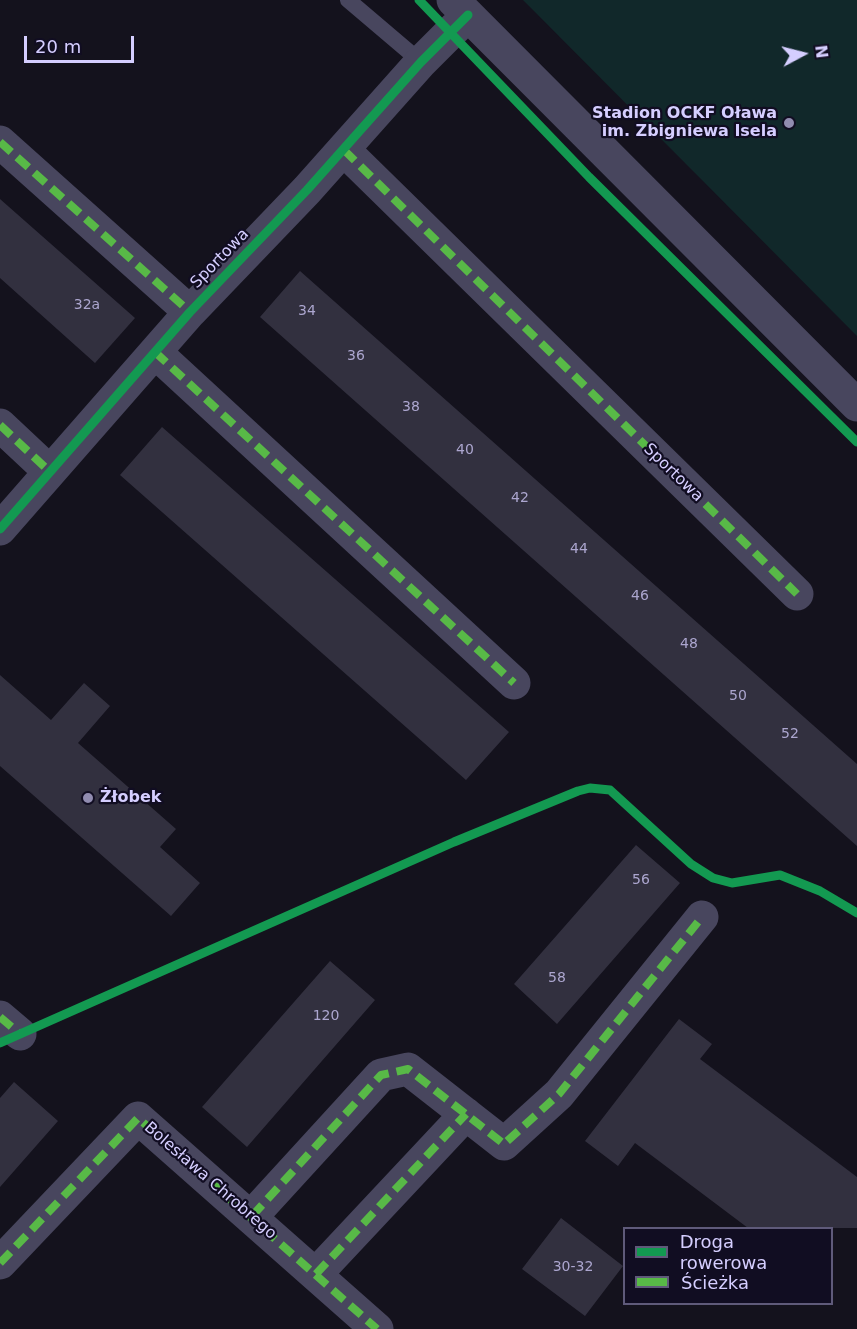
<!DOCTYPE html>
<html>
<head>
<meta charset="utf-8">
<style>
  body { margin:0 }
  #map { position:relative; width:857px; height:1329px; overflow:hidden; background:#14121d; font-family:"DejaVu Sans",sans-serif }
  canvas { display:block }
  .legend { position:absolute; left:623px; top:1227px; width:210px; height:78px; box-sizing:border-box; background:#110d22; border:2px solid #5f5a7a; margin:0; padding:8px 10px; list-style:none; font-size:18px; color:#d5ceff }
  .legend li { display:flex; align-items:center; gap:12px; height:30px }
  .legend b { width:30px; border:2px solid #5f5a7a }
  .north { position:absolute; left:773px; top:24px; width:60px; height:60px; -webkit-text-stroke:4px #110d22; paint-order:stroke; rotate:83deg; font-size:16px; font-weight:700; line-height:24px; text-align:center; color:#d5ceff }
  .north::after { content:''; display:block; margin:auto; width:21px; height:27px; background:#d5ceff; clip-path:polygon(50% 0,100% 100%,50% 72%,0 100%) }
  .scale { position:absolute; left:24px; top:36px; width:110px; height:27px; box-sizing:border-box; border:3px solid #d5ceff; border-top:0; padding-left:8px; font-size:18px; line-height:21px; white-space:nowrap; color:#d5ceff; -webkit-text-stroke:4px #110d22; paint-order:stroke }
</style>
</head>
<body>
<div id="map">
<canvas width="857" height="1329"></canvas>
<ul class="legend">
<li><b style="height:8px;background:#139951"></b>Droga rowerowa</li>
<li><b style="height:8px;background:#58b947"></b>Ścieżka</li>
</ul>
<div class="north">N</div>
<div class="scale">20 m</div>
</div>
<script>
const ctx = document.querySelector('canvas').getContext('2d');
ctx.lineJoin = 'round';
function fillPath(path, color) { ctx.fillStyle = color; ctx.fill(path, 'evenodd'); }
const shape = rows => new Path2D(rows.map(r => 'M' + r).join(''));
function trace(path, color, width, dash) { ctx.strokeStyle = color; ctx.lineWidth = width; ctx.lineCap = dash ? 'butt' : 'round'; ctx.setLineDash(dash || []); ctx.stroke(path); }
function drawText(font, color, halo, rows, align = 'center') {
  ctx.font = font + ' "DejaVu Sans",sans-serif'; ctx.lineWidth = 4.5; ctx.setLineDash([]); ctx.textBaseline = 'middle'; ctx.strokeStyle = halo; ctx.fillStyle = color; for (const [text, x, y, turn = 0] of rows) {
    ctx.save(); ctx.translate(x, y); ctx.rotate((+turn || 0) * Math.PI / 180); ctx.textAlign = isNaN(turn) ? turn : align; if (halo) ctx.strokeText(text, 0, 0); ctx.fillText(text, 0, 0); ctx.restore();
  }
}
fillPath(shape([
  [523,0,857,0,857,336]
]), '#11282a');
fillPath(shape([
  [0,199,135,318,95,363,0,278],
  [300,271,857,764,857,846,260,317],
  [162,427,509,732,466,780,120,475],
  [0,675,51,720,84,683,110,706,78,743,176,829,160,847,200,883,171,916,0,766],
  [636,845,680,883,557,1024,514,984],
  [330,961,375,1000,247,1147,202,1107],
  [679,1019,712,1044,700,1059,857,1177,857,1228,748,1228,635,1143,618,1166,585,1141],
  [14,1082,58,1121,0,1187,0,1098],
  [561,1218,623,1266,585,1316,522,1269]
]), '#32303f');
trace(shape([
  [348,0,421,62]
]), '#48465e', 16);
trace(shape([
  [453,0,857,405],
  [0,142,190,312],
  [344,150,797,594],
  [155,352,514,683],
  [0,425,49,471],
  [0,529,190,312,307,190,421,62,468,15],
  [0,1017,20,1034],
  [252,1216,381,1075,408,1069,504,1144,559,1094,702,917],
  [0,1263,138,1118,377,1329],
  [316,1274,466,1114]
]), '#48465e', 33);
trace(shape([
  [0,142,190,312],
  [344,150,797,594],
  [155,352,514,683],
  [0,425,49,471],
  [0,1017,20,1034],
  [252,1216,381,1075,408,1069,504,1144,559,1094,702,917],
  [0,1263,138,1118,377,1329],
  [316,1274,466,1114]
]), '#58b947', 8, [15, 8]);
trace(shape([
  [419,0,589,177,857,442],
  [0,529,190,312,307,190,421,62,468,15],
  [0,1043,454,842,578,791,590,788,610,790,691,864,713,878,732,883,780,875,820,891,857,913]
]), '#139951', 9);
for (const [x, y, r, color] of [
  [789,123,6,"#918cb0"],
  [88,798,6,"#918cb0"]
]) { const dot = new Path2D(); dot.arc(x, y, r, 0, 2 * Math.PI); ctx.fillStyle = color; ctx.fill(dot); trace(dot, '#110d22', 2); }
drawText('14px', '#aca6cf', null, [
  ["32a",87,305],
  ["34",307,311],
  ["36",356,356],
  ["38",411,407],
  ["40",465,450],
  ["42",520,498],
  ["44",579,549],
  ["46",640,596],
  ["48",689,644],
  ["50",738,696],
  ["52",790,734],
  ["56",641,880],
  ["58",557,978],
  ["120",326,1016],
  ["30-32",573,1267]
]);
drawText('bold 16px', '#d5ceff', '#110d22', [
  ["Stadion OCKF Oława",777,114],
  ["im. Zbigniewa Isela",777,132],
  ["Żłobek",100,798,"left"]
], 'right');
drawText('16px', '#d5ceff', '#110d22', [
  ["Sportowa",220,259,-46],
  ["Sportowa",673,473,44],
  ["Bolesława Chrobrego",210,1181,41]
]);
</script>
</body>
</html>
